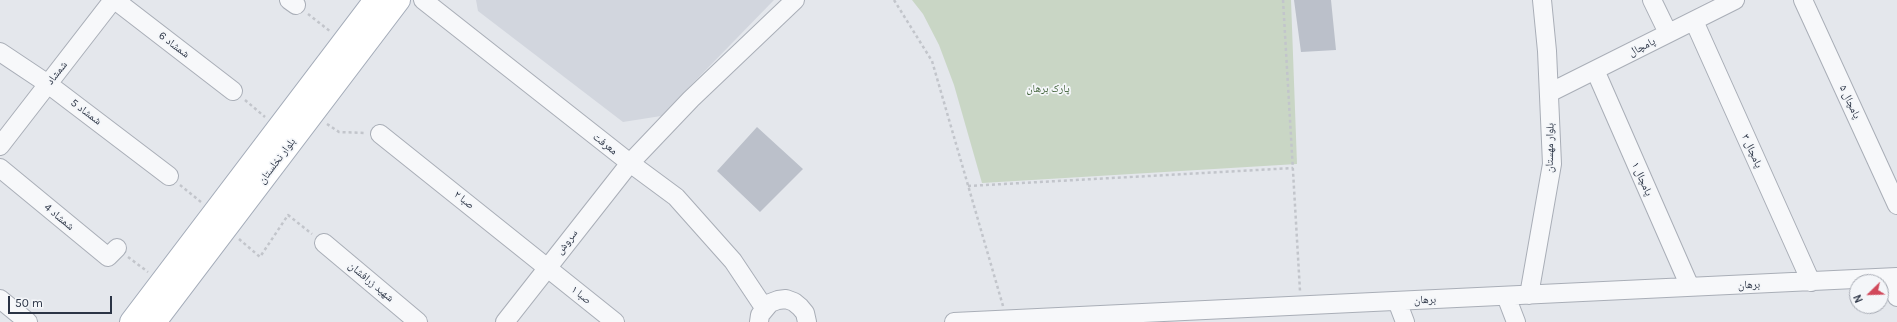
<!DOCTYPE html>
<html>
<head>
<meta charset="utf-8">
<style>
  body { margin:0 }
  #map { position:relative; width:1897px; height:322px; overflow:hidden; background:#e4e7ec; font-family:Karla,sans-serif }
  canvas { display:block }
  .north { position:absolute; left:1849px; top:274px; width:40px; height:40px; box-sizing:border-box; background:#f4f6f9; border:1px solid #a4a8b1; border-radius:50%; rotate:247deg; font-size:11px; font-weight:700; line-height:16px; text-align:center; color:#2b3445 }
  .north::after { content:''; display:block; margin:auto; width:14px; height:18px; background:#d1495b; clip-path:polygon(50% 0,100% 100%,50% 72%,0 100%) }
  .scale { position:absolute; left:8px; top:296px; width:104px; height:18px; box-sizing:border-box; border:2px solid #2b3445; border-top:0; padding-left:5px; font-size:12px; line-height:14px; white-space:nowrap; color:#2b3445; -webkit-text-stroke:3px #f4f6f9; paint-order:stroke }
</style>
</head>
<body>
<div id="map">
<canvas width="1897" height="322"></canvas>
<div class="north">N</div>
<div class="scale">50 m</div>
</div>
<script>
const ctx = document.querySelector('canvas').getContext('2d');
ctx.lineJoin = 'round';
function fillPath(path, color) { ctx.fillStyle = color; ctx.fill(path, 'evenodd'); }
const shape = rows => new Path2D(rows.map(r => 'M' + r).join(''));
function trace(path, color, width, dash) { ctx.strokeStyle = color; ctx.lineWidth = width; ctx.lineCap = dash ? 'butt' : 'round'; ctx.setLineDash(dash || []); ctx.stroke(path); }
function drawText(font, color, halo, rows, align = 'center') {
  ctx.font = font + ' Karla,"Noto Naskh Arabic",sans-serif'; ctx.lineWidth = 3.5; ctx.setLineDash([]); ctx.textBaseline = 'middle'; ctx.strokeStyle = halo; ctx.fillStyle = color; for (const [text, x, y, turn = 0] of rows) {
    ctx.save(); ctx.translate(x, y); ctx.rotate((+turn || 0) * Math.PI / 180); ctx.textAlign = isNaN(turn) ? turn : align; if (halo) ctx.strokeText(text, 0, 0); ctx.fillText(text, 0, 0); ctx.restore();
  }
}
fillPath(shape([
  [476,0,774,0,661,116,623,122,478,11]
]), '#d2d6de');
fillPath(shape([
  [912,0,1291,0,1297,164,982,183,954,85,939,45,923,14]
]), '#c9d6c5');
fillPath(shape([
  [1294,0,1331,0,1336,50,1301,52],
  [757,127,803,169,760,212,717,171]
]), '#bbc0ca');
const minor = shape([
  [115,0,233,91],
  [289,0,296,5],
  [423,0,630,163,676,197,733,261,765,309],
  [1652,0,1668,33],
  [1803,0,1897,205],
  [1694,21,1811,282],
  [0,52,48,84,169,176],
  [1595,70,1690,287],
  [1549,93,1735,0],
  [380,134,615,322],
  [0,146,113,0],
  [0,168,108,257,117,248],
  [324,243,418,322],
  [1889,278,1897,297],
  [1529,295,1552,164,1547,51,1542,0],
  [1506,296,1516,322],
  [0,299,28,322],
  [1397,301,1405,322],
  [505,322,630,163,691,99,795,0],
  [759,322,760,315,770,303,778,300,786,299,794,302,800,307,805,313,807,322],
  [954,322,1897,277]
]);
const major = shape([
  [131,322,375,0],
  [155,322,399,0]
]);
trace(minor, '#a9aeb7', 20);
trace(major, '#a3abb8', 24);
trace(shape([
  [894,0,932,61,1003,306],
  [1283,0,1300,291],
  [308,14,331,32],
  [245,100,265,117],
  [327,124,339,132,365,133],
  [180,185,201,202],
  [968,186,1293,168],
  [239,239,260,257,288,215,312,234],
  [128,257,148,272]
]), '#c2c5cb', 2.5, [3, 3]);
trace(minor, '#f7f8fa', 18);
trace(major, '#fff', 22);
drawText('11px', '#2b3445', '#f4f6f9', [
  ["شمشاد 6",174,45,37],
  ["پامچال",1642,47,-27],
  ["شمشاد",57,73,-52],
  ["پامچال ۵",1850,102,65],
  ["شمشاد 5",86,112,37],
  ["معرفت",605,144,38],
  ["بلوار مهستان",1550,148,-89],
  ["پامچال ۳",1752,151,66],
  ["بلوار نخلستان",277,161,-53],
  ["پامچال ۱",1642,179,66],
  ["صبا ۲",464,200,38],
  ["شمشاد 4",59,217,40],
  ["سروش",567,242,-52],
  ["شهید زرافشان",371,282,40],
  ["برهان",1749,285,-3],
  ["صبا ۱",581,295,39],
  ["برهان",1425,300,-3]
]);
drawText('11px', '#3f6138', '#f4f6f9', [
  ["پارک برهان",1048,89]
]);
</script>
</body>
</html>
